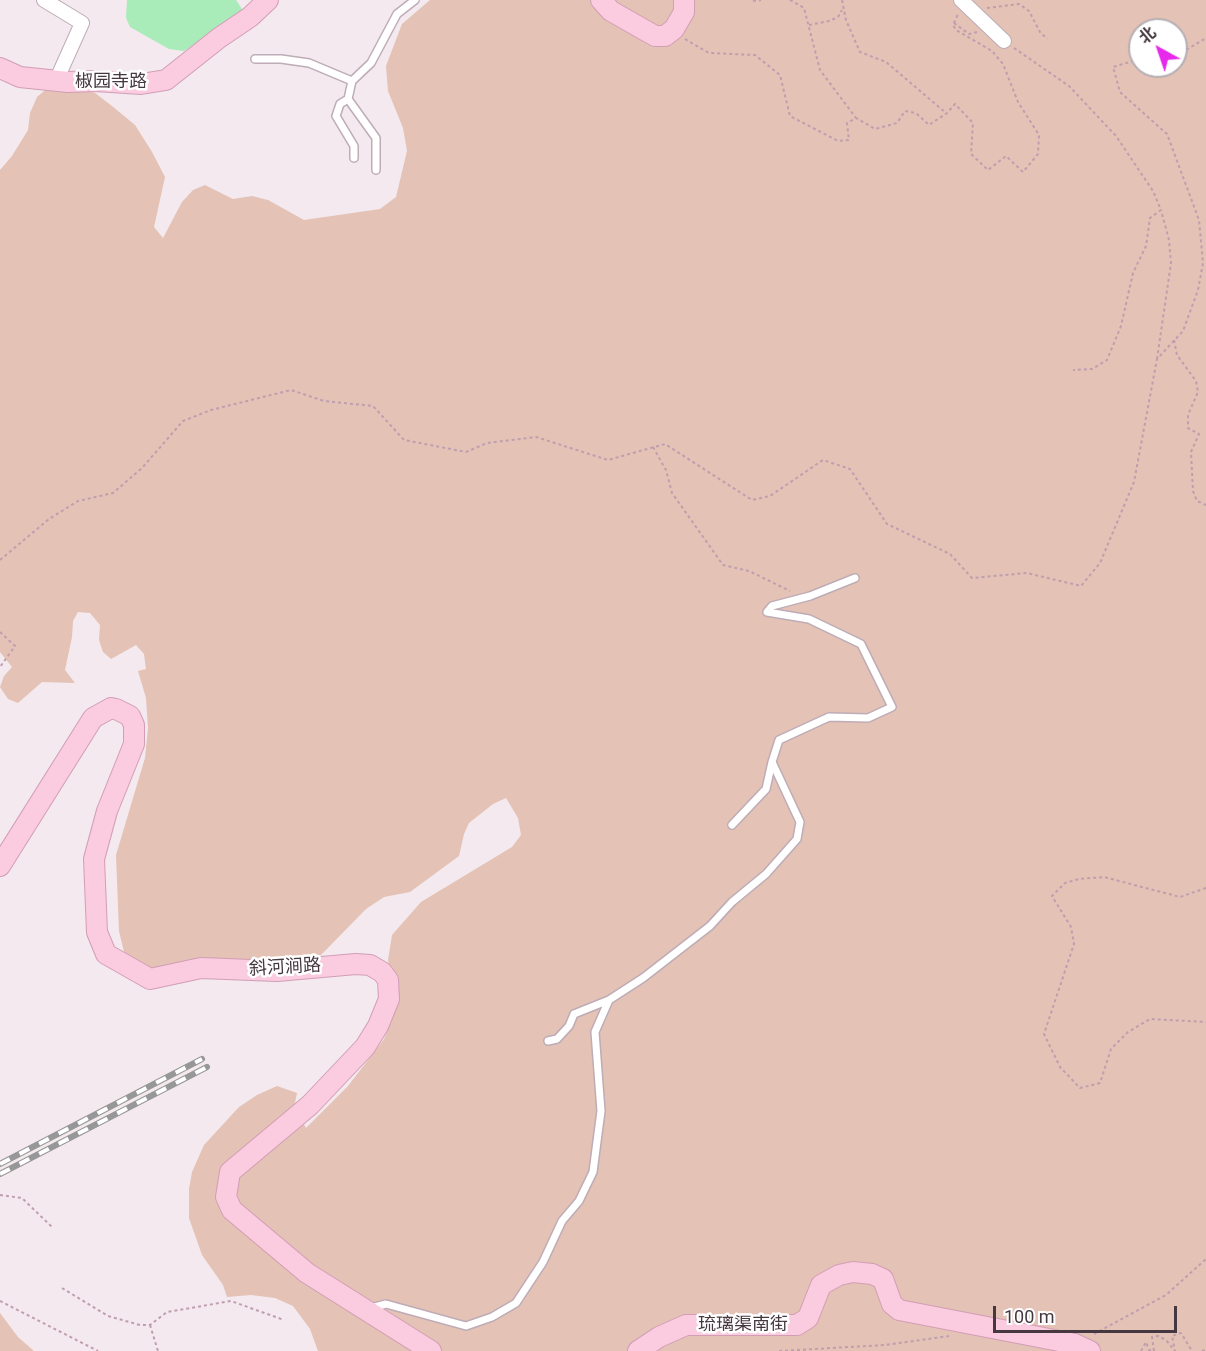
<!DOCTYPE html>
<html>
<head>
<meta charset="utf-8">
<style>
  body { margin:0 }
  #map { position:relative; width:1206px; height:1351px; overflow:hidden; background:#f3e9ee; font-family:Roboto,"Noto Sans SC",sans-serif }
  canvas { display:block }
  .north { position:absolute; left:1128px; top:18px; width:60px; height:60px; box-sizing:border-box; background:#fff; border:2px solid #b5afb3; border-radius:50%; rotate:320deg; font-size:16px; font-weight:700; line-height:24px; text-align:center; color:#463840 }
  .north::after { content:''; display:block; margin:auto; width:21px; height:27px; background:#e629ea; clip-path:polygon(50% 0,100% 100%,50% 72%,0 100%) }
  .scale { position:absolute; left:993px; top:1306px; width:184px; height:27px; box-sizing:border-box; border:3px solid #463840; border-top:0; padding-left:8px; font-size:18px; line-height:21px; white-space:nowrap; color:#463840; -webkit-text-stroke:4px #fff; paint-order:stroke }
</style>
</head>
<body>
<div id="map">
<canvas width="1206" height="1351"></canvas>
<div class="north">北</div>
<div class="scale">100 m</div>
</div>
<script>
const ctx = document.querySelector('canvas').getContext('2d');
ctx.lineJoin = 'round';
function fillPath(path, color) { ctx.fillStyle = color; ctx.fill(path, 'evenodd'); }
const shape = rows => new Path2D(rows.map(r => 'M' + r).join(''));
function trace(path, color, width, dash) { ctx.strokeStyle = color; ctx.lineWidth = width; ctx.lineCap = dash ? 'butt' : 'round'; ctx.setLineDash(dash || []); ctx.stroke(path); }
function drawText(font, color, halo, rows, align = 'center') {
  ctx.font = font + ' Roboto,"Noto Sans SC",sans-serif'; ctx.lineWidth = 5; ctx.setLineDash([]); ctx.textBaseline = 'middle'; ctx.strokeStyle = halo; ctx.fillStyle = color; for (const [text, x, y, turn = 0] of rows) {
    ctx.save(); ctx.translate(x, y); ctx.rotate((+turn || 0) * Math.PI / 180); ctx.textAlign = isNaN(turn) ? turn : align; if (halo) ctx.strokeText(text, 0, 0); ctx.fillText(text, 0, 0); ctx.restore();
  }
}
fillPath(shape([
  [430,0,1206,0,1206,1351,318,1351,310,1329,293,1306,275,1298,251,1295,227,1297,223,1285,202,1255,189,1218,189,1189,192,1172,204,1145,239,1107,257,1095,277,1086,297,1093,294,1107,306,1128,348,1086,384,1039,392,1019,395,1001,388,960,392,935,421,902,512,847,521,835,518,818,506,798,493,804,469,823,464,834,459,856,410,892,384,897,366,909,320,956,163,973,140,966,124,952,119,931,116,855,145,758,148,728,146,698,138,671,146,669,144,654,136,645,111,659,103,652,99,640,100,625,90,613,78,612,73,621,72,637,65,670,75,683,42,682,18,703,8,699,0,687,4,676,12,667,0,652,0,170,12,156,28,130,30,113,37,97,49,87,68,86,95,93,112,106,135,125,152,152,165,177,154,227,163,238,182,202,193,190,205,185,233,199,252,196,268,200,304,220,380,209,396,197,407,151,403,128,388,91,386,66,402,24],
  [1140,30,1176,30,1176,66,1140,66],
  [0,1313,18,1337,34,1351,0,1351]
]), '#e4c2b5');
fillPath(shape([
  [127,0,236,0,244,12,184,51,169,49,130,27,126,18]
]), '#aaebba');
const lane = shape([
  [255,59,281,59,309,63,352,81,371,63,397,14,415,0],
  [352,81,348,99,340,104,336,116,354,146,354,158],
  [348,99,376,138,376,170],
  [732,825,766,789,772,762],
  [548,1041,557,1039,569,1026,574,1014,609,1000],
  [371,1308,386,1304,466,1326,492,1317,516,1303,543,1262,562,1221,579,1201,593,1172,601,1111,595,1032,609,1000,643,978,710,926,732,902,766,874,797,839,800,822,772,762,779,740,829,717,868,718,892,707,861,644,809,619,767,612,772,606,810,596,855,578]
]);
const street = shape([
  [44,0,82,23,56,81],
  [961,0,1004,41]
]);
const secondary = shape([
  [601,0,611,11,655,36,665,36,674,29,684,12,684,0],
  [0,68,20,77,68,82,96,81,141,84,166,80,219,38,250,17,268,0],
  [0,866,93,718,111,708,116,709,130,716,134,725,134,744,107,811,94,859,97,932,106,954,150,979,201,968,277,971,356,964,370,965,382,972,388,980,389,999,378,1026,365,1047,310,1105,230,1172,226,1197,232,1210,307,1273,431,1351],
  [638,1351,659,1337,686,1325,797,1325,808,1318,821,1285,839,1275,853,1272,872,1274,883,1279,892,1304,899,1310,1075,1344,1090,1351]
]);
trace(lane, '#beacb6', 10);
trace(street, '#beacb6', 16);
trace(secondary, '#d29eb5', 22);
trace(shape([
  [790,0,804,8,820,70,856,118],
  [842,0,846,20,860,52,886,62,946,113],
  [753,1,761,0],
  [987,8,1019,4,1029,11,1041,34,1048,38],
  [954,23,969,34,977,32],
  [809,25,829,21,838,17,842,10],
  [685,39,709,53,755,55,780,75,790,116,838,141,849,140,847,123,856,118,875,129,897,123,905,111,916,113,929,125,947,113,955,104,973,123,971,154,988,170,1006,156,1023,172,1038,154,1039,135,1018,102,1003,64,992,51,956,30,953,25,958,14],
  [1014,48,1069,86,1116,136,1153,191,1161,210,1150,218,1146,246,1133,273,1121,326,1107,360,1092,369,1073,370],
  [1176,56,1206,38],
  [1174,340,1177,355,1196,381,1198,392,1188,415,1188,428,1199,434,1191,452,1193,491,1197,501,1206,505],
  [1157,359,1171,263,1169,240,1161,210],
  [653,447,666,470,672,493,723,565,749,571,790,591],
  [0,560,49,519,78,501,113,493,142,468,183,421,211,410,291,390,324,401,373,406,404,440,466,452,487,443,536,437,608,460,665,444,752,500,770,496,823,460,850,469,887,524,950,554,972,578,1027,573,1081,586,1100,563,1134,482,1157,359,1183,331,1198,290,1203,263,1199,220,1167,134,1120,92,1113,67,1140,59],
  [0,632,15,646,0,667],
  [1206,888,1180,897,1104,877,1079,879,1065,883,1052,896,1071,927,1074,944,1044,1034,1060,1067,1080,1088,1100,1083,1111,1049,1128,1032,1150,1019,1206,1022],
  [0,1195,22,1198,53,1228],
  [62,1288,108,1316,140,1325,150,1325,167,1312,231,1301,284,1320],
  [0,1301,98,1351],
  [150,1325,158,1351],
  [1094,1334,1166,1295,1206,1259],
  [779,1351,885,1345,949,1336],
  [1141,1351,1146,1342,1149,1350,1154,1351,1152,1337,1158,1336,1166,1340,1175,1351,1172,1336,1181,1333,1192,1351],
  [1202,1351,1206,1350]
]), '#bf9eaf', 2, [3, 3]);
trace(lane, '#fff', 7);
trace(street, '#fff', 14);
trace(secondary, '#fbcbdf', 20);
const rail = shape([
  [0,1164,202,1059],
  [0,1174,207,1067]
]);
trace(rail, '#979797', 6);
trace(rail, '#fff', 4, [11]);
drawText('18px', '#463840', '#fff', [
  ["椒园寺路",111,82],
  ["斜河涧路",285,968,-3],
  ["琉璃渠南街",743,1325]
]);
</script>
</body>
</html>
